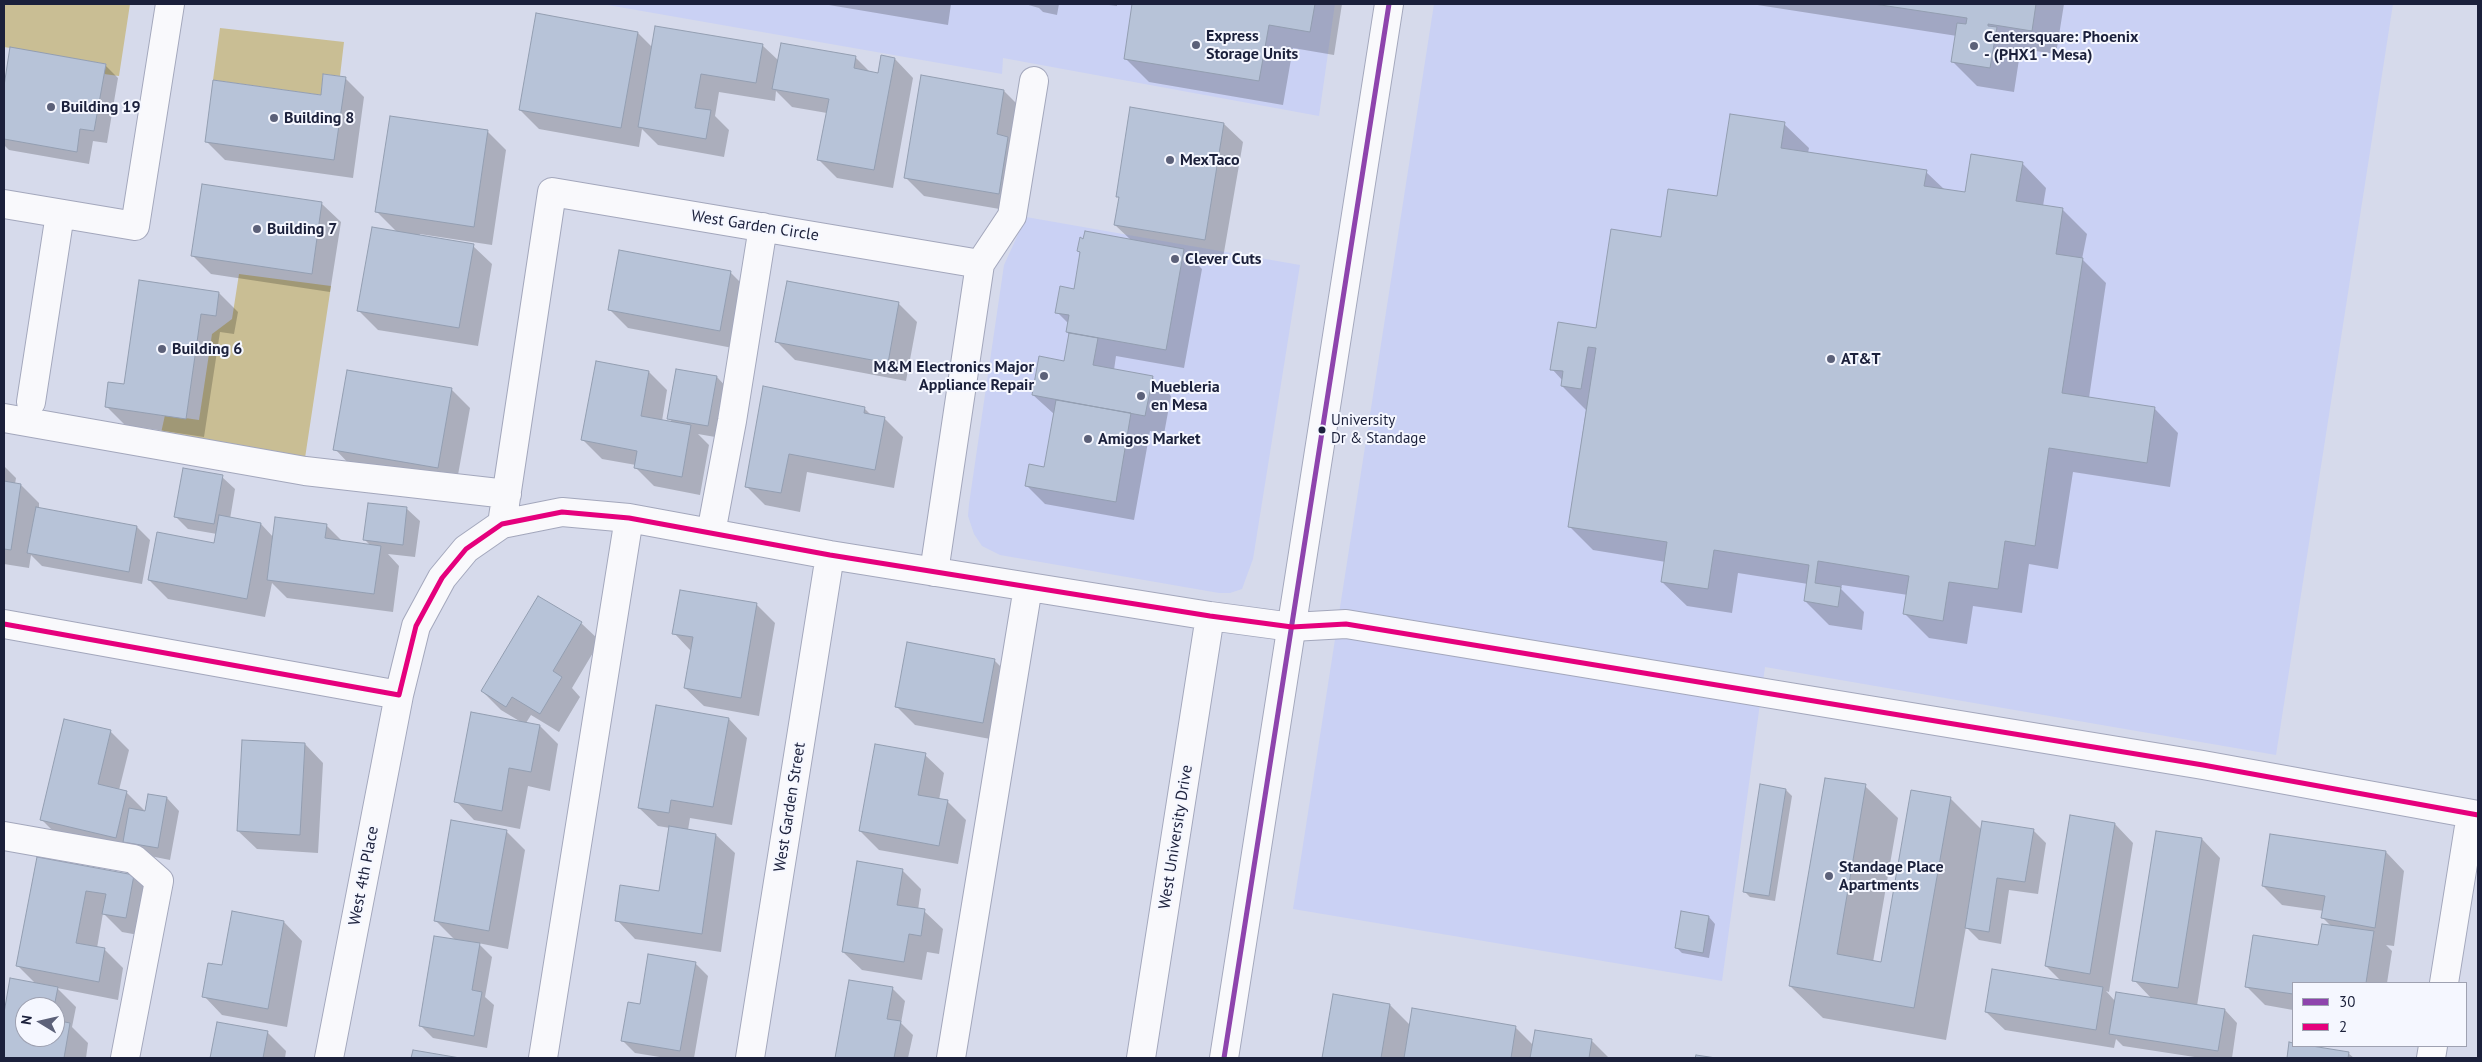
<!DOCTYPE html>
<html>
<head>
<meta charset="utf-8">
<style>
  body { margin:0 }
  #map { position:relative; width:2482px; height:1062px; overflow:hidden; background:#d6daeb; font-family:"PT Sans",sans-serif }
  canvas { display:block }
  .frame { position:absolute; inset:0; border:5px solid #1b203b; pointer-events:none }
  .legend { position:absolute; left:2292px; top:982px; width:175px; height:65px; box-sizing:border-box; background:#f5f7ff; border:1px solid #9ea1b1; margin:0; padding:6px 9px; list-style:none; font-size:15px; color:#1b203b }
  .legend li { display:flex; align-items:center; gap:10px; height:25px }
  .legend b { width:25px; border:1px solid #9ea1b1 }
  .north { position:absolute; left:15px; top:997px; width:50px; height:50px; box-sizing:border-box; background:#f5f7ff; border:1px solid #9ea1b1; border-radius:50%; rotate:279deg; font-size:14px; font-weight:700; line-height:20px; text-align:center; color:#1b203b }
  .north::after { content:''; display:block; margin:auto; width:18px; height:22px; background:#5c6179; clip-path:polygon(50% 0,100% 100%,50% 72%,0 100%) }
</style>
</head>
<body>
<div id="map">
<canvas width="2482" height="1062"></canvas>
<div class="frame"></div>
<ul class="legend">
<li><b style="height:6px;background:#8e44ad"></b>30</li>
<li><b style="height:6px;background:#e5007d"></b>2</li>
</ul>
<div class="north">N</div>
</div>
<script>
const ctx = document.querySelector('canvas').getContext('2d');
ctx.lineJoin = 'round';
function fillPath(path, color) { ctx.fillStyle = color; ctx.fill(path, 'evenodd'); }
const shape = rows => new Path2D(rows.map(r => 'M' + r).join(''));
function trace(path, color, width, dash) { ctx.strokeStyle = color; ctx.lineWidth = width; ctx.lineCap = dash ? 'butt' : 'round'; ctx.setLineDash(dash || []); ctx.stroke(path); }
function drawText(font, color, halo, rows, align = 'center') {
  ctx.font = font + ' "PT Sans",sans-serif'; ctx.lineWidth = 4; ctx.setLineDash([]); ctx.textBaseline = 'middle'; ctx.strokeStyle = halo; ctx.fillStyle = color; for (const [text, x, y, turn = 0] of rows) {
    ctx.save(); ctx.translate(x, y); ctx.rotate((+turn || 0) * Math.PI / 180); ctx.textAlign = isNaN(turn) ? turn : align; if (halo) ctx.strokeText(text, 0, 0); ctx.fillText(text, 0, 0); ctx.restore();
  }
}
fillPath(shape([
  [602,4,1335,4,1319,116,1003,58,1002,74],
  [1434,4,2393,4,2276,755,1765,667,1722,981,1293,909],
  [1026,217,1300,265,1253,559,1242,589,1230,593,1219,593,1000,555,982,546,974,534,968,516,969,504,1004,265]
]), '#cad1f4');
fillPath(shape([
  [4,4,130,4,119,76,104,74,106,64,4,47],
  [220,28,344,42,340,76,323,74,321,95,213,80],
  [239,274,331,286,305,458,161,433,165,415,199,420,212,334,232,319]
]), '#c9be94');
fillPath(shape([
  [823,4,951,4,948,25],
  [1025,4,1059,4,1057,15,1043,12,1039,8],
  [1101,4,1117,4,1117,6],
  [1134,4,1342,4,1334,55,1293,48,1283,105,1149,82,1125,58],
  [1751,4,2064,4,2056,54,2015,48,2020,53,2014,92,1977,86,1953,62,1957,36],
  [638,33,653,48,762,45,779,61,855,57,871,73,879,75,895,59,913,78,893,188,837,178,818,159,827,113,792,107,776,91,775,101,719,92,715,116,729,130,724,157,658,145,642,129,639,147,539,129,520,110],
  [11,49,105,65,118,78,107,143,93,141,89,164,9,150,4,145,4,94],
  [345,78,364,97,353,178,225,160,206,141,322,96],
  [1004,91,1022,109,1017,212,924,196,905,177],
  [1131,108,1224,124,1243,142,1223,258,1185,252,1202,269,1184,368,1116,356,1114,370,1152,377,1171,396,1164,434,1150,431,1134,520,1045,504,1027,486,1045,469,1054,414,1033,395,1065,362,1070,335,1067,332,1069,324,1057,312,1075,290,1081,253,1078,251,1131,240,1115,225,1120,199,1117,196],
  [1784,124,1809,148,1808,153,1926,172,1945,190,1966,194,2022,163,2046,188,2043,206,2062,209,2087,234,2082,259,2106,283,2089,398,2154,408,2178,433,2170,487,2073,472,2058,569,2029,564,2022,613,1973,606,1967,644,1929,638,1905,614,1908,595,1842,585,1841,589,1864,612,1862,630,1829,625,1805,601,1808,584,1738,573,1732,613,1687,606,1662,582,1666,562,1593,550,1569,526,1586,410,1562,386,1563,381,1552,369,1597,329,1662,238,1718,198],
  [488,132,506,150,492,245,420,234,419,236,473,246,492,264,478,346,378,330,359,311,398,233,377,212],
  [203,186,322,204,341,222,330,292,211,274,193,256],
  [730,272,749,291,738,349,628,328,610,310],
  [219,293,238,312,234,334,220,332,204,437,125,425,106,406],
  [898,303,917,322,906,381,795,360,777,342],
  [649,372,667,390,662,421,674,423,668,418,717,377,729,390,721,438,698,434,709,445,700,495,654,486,635,467,636,465,602,459,583,440],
  [764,388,864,408,872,416,884,418,903,437,894,488,807,472,800,512,765,505,746,486],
  [451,389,470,408,456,486,353,468,335,449],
  [4,466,16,478,15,484,21,485,39,503,39,509,137,527,150,540,142,584,42,566,31,555,29,568,4,564],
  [222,477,235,489,230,519,261,524,274,538,326,525,343,542,370,545,365,540,369,504,407,509,420,521,415,557,388,554,399,566,393,612,287,598,272,583,265,617,168,599,149,580,215,544,217,534,188,529,175,516],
  [756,604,775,623,759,716,704,706,685,688,691,651,674,633],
  [581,623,600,641,572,688,580,697,559,732,531,715,526,723,540,726,558,744,550,791,528,786,520,829,474,820,456,801,521,722,501,710,482,691],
  [994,660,1013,679,1001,741,915,725,896,706],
  [729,719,747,738,732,825,690,818,688,830,716,835,735,853,721,952,635,939,617,920,661,893,670,828,658,826,639,808],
  [110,731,129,750,119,790,126,792,146,812,167,798,179,811,170,860,60,838,41,819],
  [305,744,323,763,318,853,257,849,238,831],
  [925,755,944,773,939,800,947,801,966,820,958,864,879,850,860,831],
  [1865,786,1898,818,1873,962,1882,964,1950,798,1982,830,2033,830,2046,843,2038,894,2009,890,2001,944,1979,940,1966,927,1946,1040,1823,1018,1790,986],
  [1786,790,1792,796,1775,901,1750,897,1744,891],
  [2115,824,2133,843,2109,992,2106,991,2115,1001,2152,999,2134,980,2202,839,2220,858,2197,1006,2225,1010,2237,1023,2232,1058,2201,1058,2123,1046,2116,1039,2114,1048,2005,1030,1986,1012,2062,982,2046,966],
  [506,831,525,850,508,949,478,943,492,957,485,997,494,1005,487,1048,433,1038,420,1025,455,940,435,920],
  [2386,852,2404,871,2394,946,2386,945,2392,951,2387,983,2293,983,2293,1010,2265,1005,2247,987,2319,946,2332,927,2323,918,2324,911,2282,905,2263,886],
  [38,859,133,876,152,895,144,936,122,932,103,913,97,948,104,949,123,968,118,1000,57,988,76,1007,72,1027,88,1043,86,1058,4,1058,4,1019,11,980,37,985,18,966],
  [25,1007,55,1007,55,1037,25,1037],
  [902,870,921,889,918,910,924,911,943,929,939,954,927,952,922,980,862,970,843,952],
  [1709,917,1715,924,1709,958,1682,953,1676,947],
  [284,922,302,941,287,1027,222,1015,204,996,223,966],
  [695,963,708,976,694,1058,666,1058,635,1053,622,1040,641,1005],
  [850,981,892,988,905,1001,901,1023,913,1035,908,1058,837,1058],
  [1334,995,1390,1005,1410,1025,1516,1028,1534,1046,1591,1040,1609,1058,1323,1058],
  [218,1023,267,1032,286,1051,285,1058,211,1058],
  [2290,1044,2348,1053,2354,1058,2288,1058]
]), '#0003');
const building = shape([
  [1132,4,1315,4,1310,32,1269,25,1259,81,1124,59,1132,4],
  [1874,4,2036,4,2032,31,1988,24,1988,26,1997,27,1990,68,1951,62,1957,23,1966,24,1967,18,1874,4],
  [536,13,638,32,621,128,519,110,536,13],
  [655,26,763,44,756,83,701,74,695,108,711,110,706,139,638,127,655,26],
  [781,43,856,56,854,68,878,73,881,55,895,58,874,170,817,160,829,99,772,89,781,43],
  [10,47,106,64,94,131,80,129,77,152,4,139,4,86,10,47],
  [323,74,346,77,334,160,205,142,213,80,321,95,323,74],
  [921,75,1004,90,997,134,1008,137,999,194,904,178,921,75],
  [1130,107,1224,123,1205,240,1114,225,1119,197,1116,197,1130,107],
  [1730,114,1785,122,1781,148,1927,170,1924,186,1965,192,1971,154,2023,162,2016,201,2063,208,2056,254,2083,258,2062,393,2155,407,2147,463,2049,448,2035,546,2005,541,1998,589,1949,582,1943,621,1903,614,1909,576,1818,561,1815,583,1841,587,1838,607,1804,601,1809,565,1714,550,1708,589,1661,582,1667,542,1568,527,1596,348,1588,347,1581,389,1561,386,1563,371,1550,370,1558,322,1596,328,1611,229,1661,237,1668,189,1717,196,1730,114],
  [390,116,488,130,474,227,375,212,390,116],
  [202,184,322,202,312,274,191,256,202,184],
  [372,227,474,244,459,328,357,311,372,227],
  [1085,231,1184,249,1166,350,1066,332,1069,315,1055,313,1060,286,1074,289,1080,252,1077,251,1080,237,1083,239,1085,231],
  [619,250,731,271,720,331,608,310,619,250],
  [139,280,219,292,216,316,201,314,186,419,105,407,108,382,124,384,139,280],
  [787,281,899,302,888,363,775,342,787,281],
  [1069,333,1098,338,1093,365,1153,376,1145,416,1032,395,1039,356,1064,361,1069,333],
  [596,361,649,371,641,416,691,425,682,477,634,468,637,451,581,440,596,361],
  [676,369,717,376,708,426,667,419,676,369],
  [347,370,452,388,438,468,333,450,347,370],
  [763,386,865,407,864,413,885,417,875,470,789,454,781,493,745,487,763,386],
  [1056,400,1131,413,1116,502,1025,486,1029,464,1044,467,1056,400],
  [183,468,223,475,214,524,174,517,183,468],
  [4,481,21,484,11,550,4,549,4,481],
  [368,503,407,507,403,545,363,540,368,503],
  [36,507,137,526,129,572,27,553,36,507],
  [219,515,261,523,247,599,148,580,157,532,214,543,219,515],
  [275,517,327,524,325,538,381,546,374,594,267,580,275,517],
  [680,590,757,603,741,698,684,688,693,637,672,634,680,590],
  [538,596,582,622,553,671,562,677,540,714,512,697,506,707,481,691,538,596],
  [907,642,995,659,983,723,895,707,907,642],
  [656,705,729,718,713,807,671,800,669,813,638,808,656,705],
  [471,712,540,725,531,772,509,768,502,811,454,802,471,712],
  [64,719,111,730,98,784,127,791,116,838,40,820,64,719],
  [242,740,305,743,300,835,237,831,242,740],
  [875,744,926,753,918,795,948,800,939,846,859,831,875,744],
  [1825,778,1866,784,1837,954,1881,962,1911,790,1951,797,1914,1008,1789,986,1825,778],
  [1760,784,1786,789,1769,896,1743,892,1760,784],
  [148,794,167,797,158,848,123,842,129,808,145,811,148,794],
  [2070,815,2115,823,2090,974,2045,966,2070,815],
  [451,820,507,830,489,931,434,921,451,820],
  [1982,821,2034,829,2025,882,1997,878,1989,932,1965,928,1982,821],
  [669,826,716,834,702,934,615,921,620,885,659,891,669,826],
  [2156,831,2202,838,2178,988,2132,981,2156,831],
  [2270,834,2386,851,2375,928,2321,918,2325,896,2262,886,2270,834],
  [37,857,134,875,126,918,102,914,106,894,86,891,76,943,105,948,99,982,16,966,37,857],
  [857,861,903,869,897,905,925,909,921,936,909,934,904,962,842,952,857,861],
  [232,911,284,921,268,1009,202,997,208,963,222,965,232,911],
  [1681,911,1709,916,1703,953,1675,948,1681,911],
  [2322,924,2374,931,2366,983,2293,983,2293,994,2245,987,2253,935,2318,945,2322,924],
  [434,936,480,943,472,990,482,992,474,1036,419,1026,434,936],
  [648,954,696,962,680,1051,621,1041,628,1002,640,1004,648,954],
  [1992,969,2103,987,2096,1030,1985,1012,1992,969],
  [10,978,58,987,54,1007,25,1007,25,1037,55,1037,55,1020,70,1023,64,1058,4,1058,4,1013,10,978],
  [849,980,893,987,887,1019,901,1021,894,1058,835,1058,849,980],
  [2116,992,2225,1009,2218,1051,2109,1034,2116,992],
  [1333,994,1390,1004,1381,1058,1322,1058,1333,994],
  [1412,1008,1516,1026,1511,1058,1404,1058,1412,1008],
  [217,1022,268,1031,263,1058,210,1058,217,1022],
  [1535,1030,1592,1039,1589,1058,1530,1058,1535,1030],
  [2289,1042,2293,1043,2293,1046,2312,1046,2349,1052,2348,1058,2287,1058,2289,1042],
  [413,1050,460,1058,411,1058,413,1050],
  [1696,1055,1716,1058,1695,1058,1696,1055]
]);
fillPath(building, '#b7c3d8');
trace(building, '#939eb1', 1);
const minor = shape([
  [4,204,135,226,170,4],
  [980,264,1012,216,1034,81],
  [31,402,60,214],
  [4,418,305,471,507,494],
  [502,524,552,192,980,264,934,572],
  [711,533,732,421,763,227],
  [4,624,399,695,416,626,442,578,466,549,502,524,562,512,629,518,830,555,1210,616,1292,627,1346,624,2203,765,2478,815],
  [4,836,134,859,159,881,125,1058],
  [2444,983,2471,814],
  [329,1058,399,695],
  [543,1058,629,518],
  [750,1058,830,555],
  [951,1058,1028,587],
  [1141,1058,1210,616],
  [2431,1058,2433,1046]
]);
const major = shape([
  [1224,1058,1389,4]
]);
trace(minor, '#a3a7bc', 30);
trace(major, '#a3a7bc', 30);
trace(minor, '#f9f9fc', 28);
trace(major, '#f9f9fc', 28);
trace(shape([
  [1224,1058,1389,4]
]), '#8e44ad', 5);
trace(shape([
  [4,624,399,695,416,626,442,578,466,549,502,524,562,512,629,518,830,555,1210,616,1292,627,1346,624,2203,765,2478,815]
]), '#e5007d', 5);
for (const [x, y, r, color] of [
  [1196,45,5,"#5c6179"],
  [1974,46,5,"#5c6179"],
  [51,107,5,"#5c6179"],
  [274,118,5,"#5c6179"],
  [1170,160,5,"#5c6179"],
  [257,229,5,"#5c6179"],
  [1175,259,5,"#5c6179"],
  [162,349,5,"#5c6179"],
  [1831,359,5,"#5c6179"],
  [1044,376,5,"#5c6179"],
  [1141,396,5,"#5c6179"],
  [1322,430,4.5,"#1b203b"],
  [1088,439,5,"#5c6179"],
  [1829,876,5,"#5c6179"]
]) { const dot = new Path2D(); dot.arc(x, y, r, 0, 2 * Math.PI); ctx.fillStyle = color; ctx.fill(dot); trace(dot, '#f5f7ff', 2); }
drawText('15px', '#1b203b', '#f5f7ff', [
  ["University",1331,421],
  ["Dr & Standage",1331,439]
], 'left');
drawText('bold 16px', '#1b203b', '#f5f7ff', [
  ["Express",1206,36],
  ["Storage Units",1206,54],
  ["Centersquare: Phoenix",1984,37],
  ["- (PHX1 - Mesa)",1984,55],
  ["Building 19",61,107],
  ["Building 8",284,118],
  ["MexTaco",1180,160],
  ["Building 7",267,229],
  ["Clever Cuts",1185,259],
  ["Building 6",172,349],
  ["AT&T",1841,359],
  ["M&M Electronics Major",1034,367,"right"],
  ["Appliance Repair",1034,385,"right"],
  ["Muebleria",1151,387],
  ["en Mesa",1151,405],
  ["Amigos Market",1098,439],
  ["Standage Place",1839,867],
  ["Apartments",1839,885]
], 'left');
drawText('16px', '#1b203b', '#f5f7ff', [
  ["West Garden Circle",755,226,9],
  ["West Garden Street",790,807,-81],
  ["West University Drive",1176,837,-81],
  ["West 4th Place",364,876,-79]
]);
</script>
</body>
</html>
